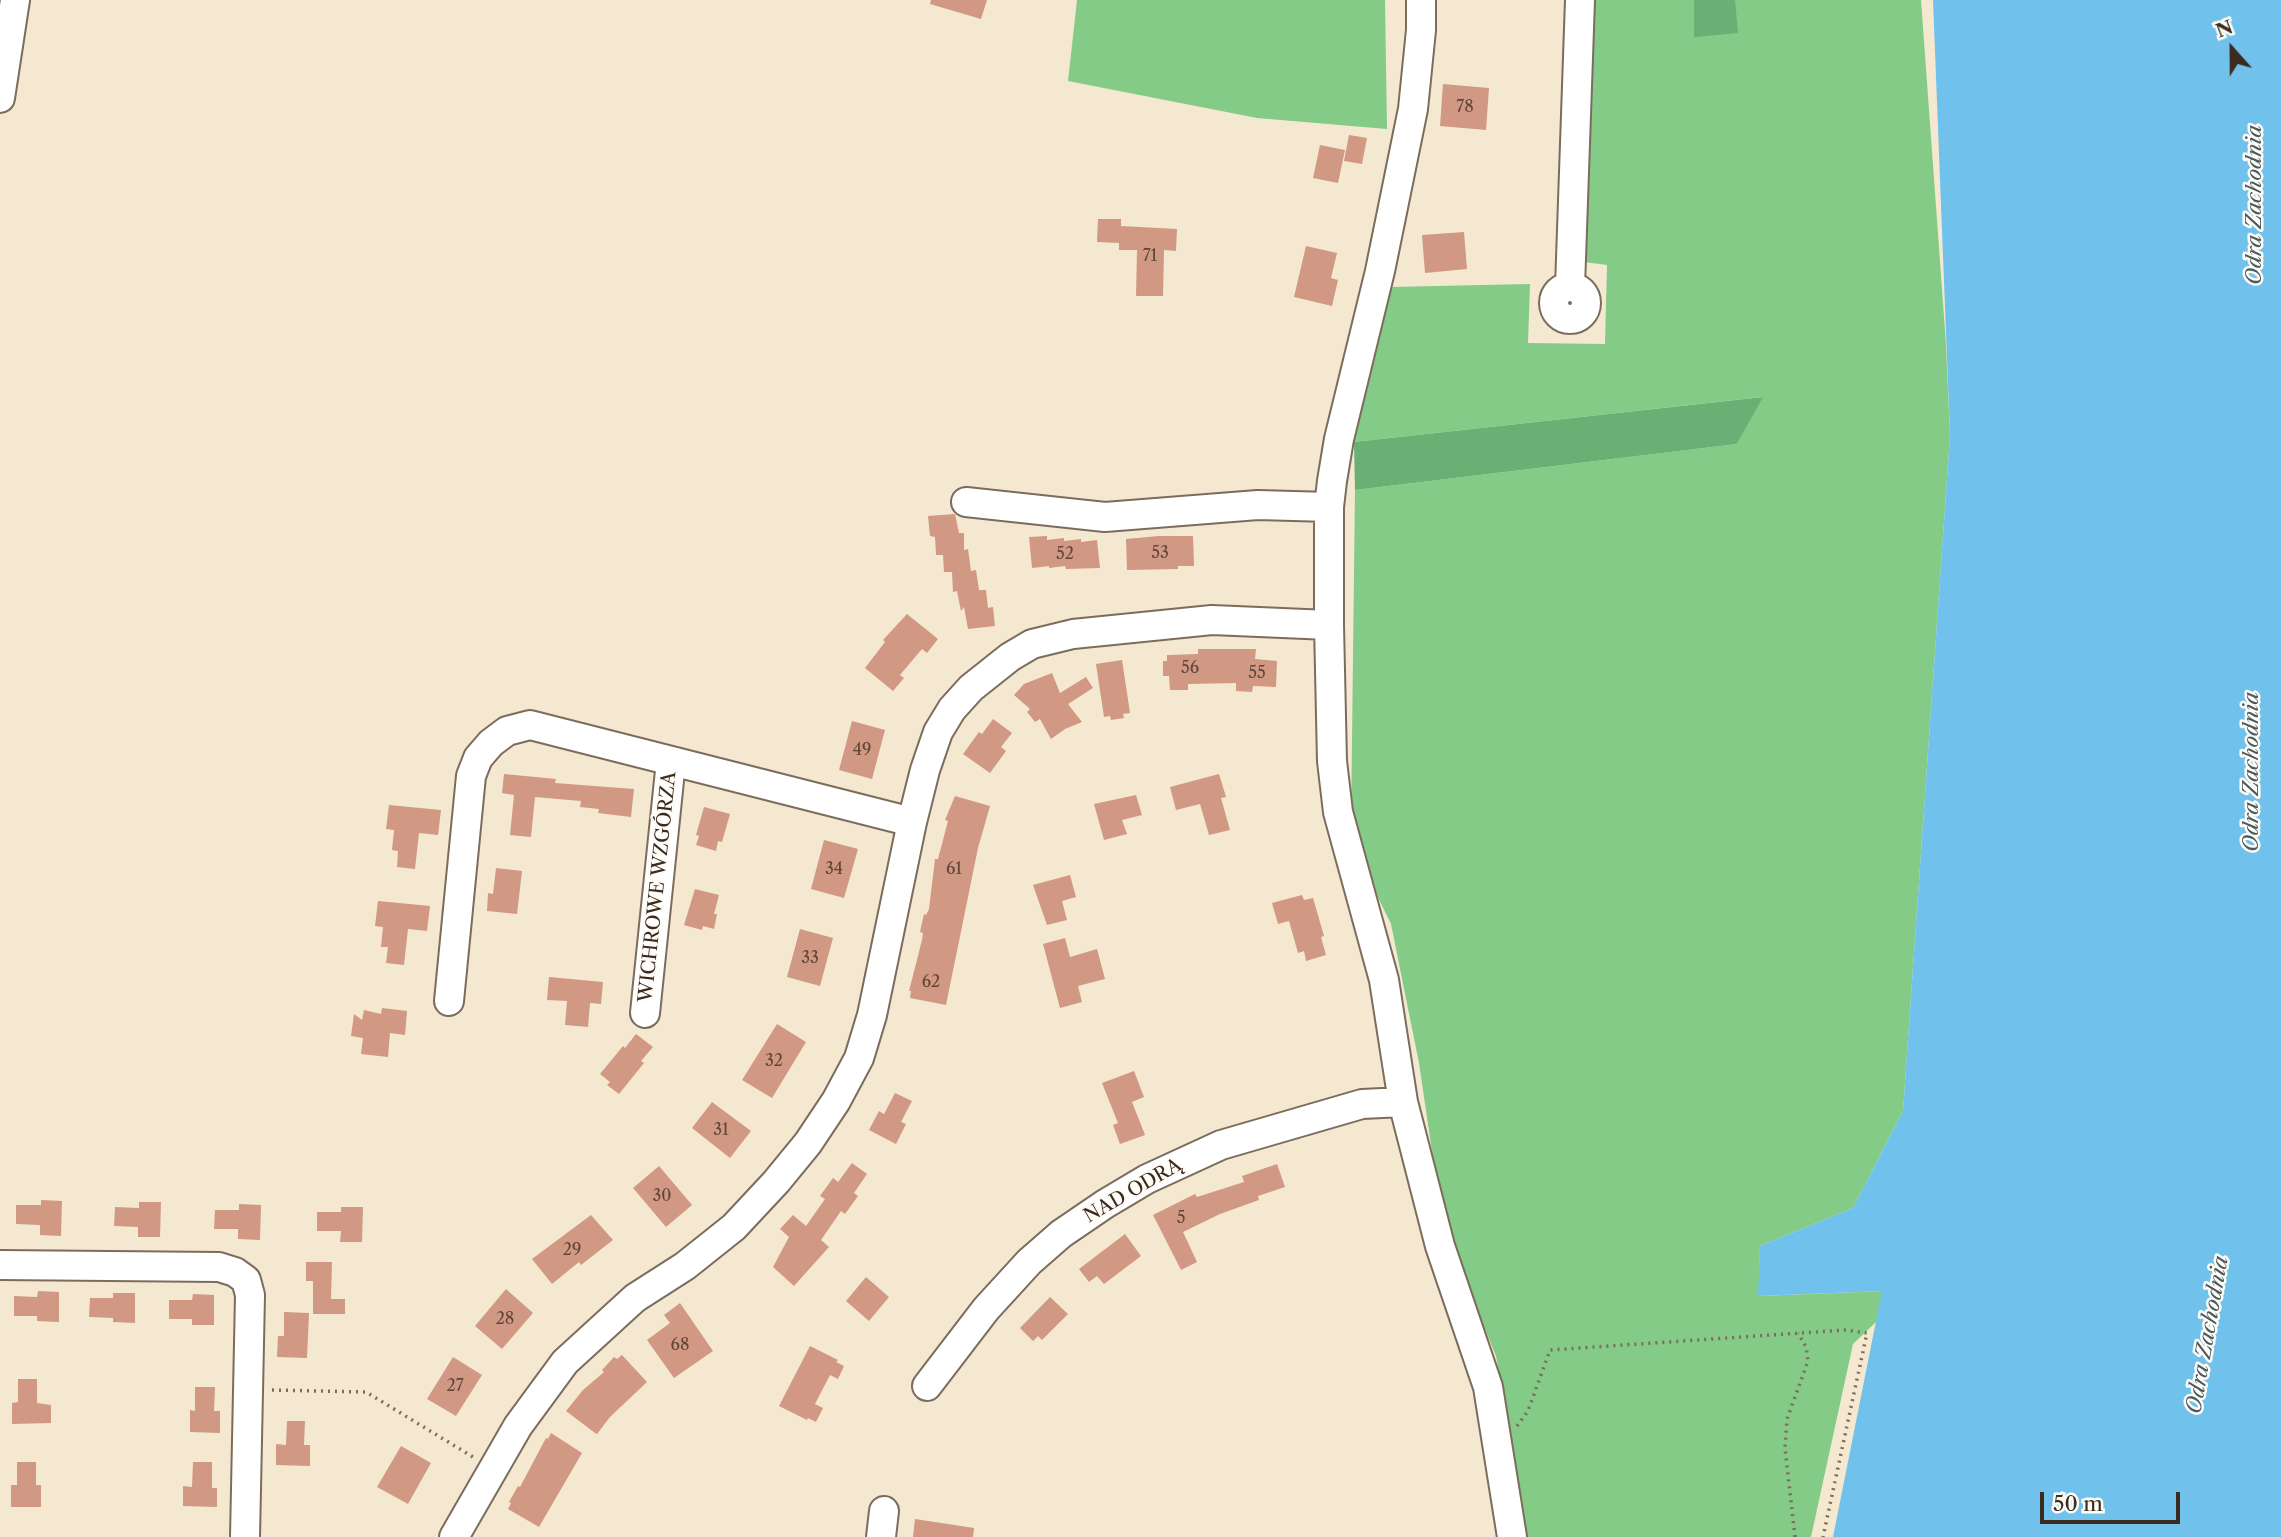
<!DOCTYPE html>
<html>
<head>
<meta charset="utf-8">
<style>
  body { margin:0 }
  #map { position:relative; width:2281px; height:1537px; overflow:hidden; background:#f4e8d1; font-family:"Libre Caslon Text",serif }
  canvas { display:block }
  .north { position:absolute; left:2197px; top:14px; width:70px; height:70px; -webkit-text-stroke:5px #fdfcf7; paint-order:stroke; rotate:339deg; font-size:19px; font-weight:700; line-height:28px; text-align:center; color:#3b2a1e }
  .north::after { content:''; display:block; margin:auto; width:24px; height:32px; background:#3b2a1e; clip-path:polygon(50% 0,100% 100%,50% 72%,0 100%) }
  .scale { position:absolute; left:2040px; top:1492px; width:140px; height:32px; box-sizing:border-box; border:4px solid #3b2a1e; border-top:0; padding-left:9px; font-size:21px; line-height:24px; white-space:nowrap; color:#3b2a1e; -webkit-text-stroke:5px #fdfcf7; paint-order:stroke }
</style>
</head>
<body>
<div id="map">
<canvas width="2281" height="1537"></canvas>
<div class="north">N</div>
<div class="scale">50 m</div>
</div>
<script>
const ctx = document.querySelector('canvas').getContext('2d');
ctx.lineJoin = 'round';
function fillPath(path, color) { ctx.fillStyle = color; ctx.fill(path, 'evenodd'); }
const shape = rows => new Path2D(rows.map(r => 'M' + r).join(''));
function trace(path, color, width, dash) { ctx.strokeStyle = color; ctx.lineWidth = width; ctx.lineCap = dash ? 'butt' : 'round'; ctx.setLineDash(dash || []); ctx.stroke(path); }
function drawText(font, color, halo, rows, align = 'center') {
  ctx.font = font + ' "Libre Caslon Text",serif'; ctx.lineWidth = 5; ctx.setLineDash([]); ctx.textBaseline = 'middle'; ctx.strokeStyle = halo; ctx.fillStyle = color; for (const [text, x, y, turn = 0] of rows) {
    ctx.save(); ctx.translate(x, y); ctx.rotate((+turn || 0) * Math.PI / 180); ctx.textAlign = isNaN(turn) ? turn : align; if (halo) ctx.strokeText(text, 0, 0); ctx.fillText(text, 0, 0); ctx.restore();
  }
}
fillPath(shape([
  [1077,0,1385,0,1387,129,1257,118,1068,81],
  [1594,0,1921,0,1946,344,1950,435,1903,1111,1853,1208,1760,1246,1759,1296,1883,1291,1876,1322,1853,1344,1811,1537,1520,1537,1514,1514,1512,1446,1496,1356,1443,1226,1419,1063,1391,924,1369,879,1351,822,1355,490,1737,444,1762,397,1354,442,1390,287,1530,284,1528,343,1605,344,1607,265,1584,262]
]), '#83cb86');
fillPath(shape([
  [1694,0,1735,0,1738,33,1694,37],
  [1763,397,1737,444,1355,490,1354,442]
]), '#6aaf73');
fillPath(shape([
  [1933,0,2281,0,2281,1537,1833,1537,1882,1291,1758,1296,1760,1246,1853,1208,1903,1111,1950,435]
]), '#70c2ec');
fillPath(shape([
  [931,0,987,0,981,19,930,4],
  [1443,84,1489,88,1486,130,1440,126],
  [1349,135,1367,138,1362,164,1344,161],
  [1320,145,1345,150,1338,183,1313,178],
  [1098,219,1121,219,1121,226,1177,229,1176,251,1164,250,1163,296,1136,296,1137,250,1119,250,1119,243,1097,242],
  [1464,232,1467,269,1425,273,1422,235],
  [1306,246,1337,253,1331,278,1338,280,1332,306,1294,297],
  [955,514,959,533,964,533,964,550,968,549,971,571,976,570,979,590,986,590,988,608,993,607,995,626,968,629,964,607,961,611,957,591,953,592,952,572,944,572,943,555,936,555,935,537,930,536,928,516],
  [1047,536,1047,540,1064,538,1064,541,1081,539,1081,542,1097,540,1100,568,1066,569,1065,566,1049,568,1049,566,1032,568,1029,537],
  [1159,536,1193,536,1194,566,1178,566,1178,569,1127,570,1126,539],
  [907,614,938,639,927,653,922,649,900,675,904,678,893,691,865,668,885,642,883,640],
  [1198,649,1256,649,1255,659,1277,661,1276,687,1253,686,1252,692,1236,691,1236,683,1188,684,1188,690,1170,690,1169,676,1163,676,1163,661,1167,661,1167,655,1198,654],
  [1122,660,1130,713,1123,714,1124,718,1111,720,1110,716,1104,717,1096,664],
  [1052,673,1060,693,1086,677,1093,688,1068,704,1082,722,1065,729,1051,739,1040,719,1035,722,1027,712,1030,709,1014,695,1024,684],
  [993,719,1012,733,1001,747,1006,751,990,773,963,754,979,732,982,734],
  [852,721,885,730,872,779,839,770],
  [504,774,556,779,555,783,634,789,631,817,598,813,599,809,580,807,581,801,535,797,531,837,510,835,514,795,502,793],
  [1219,774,1226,797,1221,798,1230,830,1209,835,1200,804,1176,810,1170,787],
  [1136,795,1142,815,1122,820,1127,834,1104,840,1094,804],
  [955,796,990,806,978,848,946,1005,910,998,911,991,909,991,922,940,923,933,920,932,924,914,926,915,929,909,935,859,938,859,948,821,945,820],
  [389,805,441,810,438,835,419,833,415,869,397,867,398,851,392,850,394,830,386,829],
  [704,807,730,814,722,842,718,841,716,851,696,845,699,836,696,835],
  [824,840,858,849,844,898,811,889],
  [496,868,522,871,517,914,487,911,488,893,493,894],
  [1070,875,1076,897,1062,901,1067,920,1047,925,1033,885],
  [695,889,719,895,714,914,717,914,714,929,703,926,702,930,684,925],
  [1302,895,1304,900,1313,898,1324,936,1321,937,1326,955,1306,961,1304,951,1298,953,1289,921,1278,924,1272,903],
  [378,901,430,906,427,931,408,929,404,965,386,963,388,947,381,947,383,927,375,926],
  [800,929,833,938,820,986,787,977],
  [1065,938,1070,957,1097,949,1105,979,1078,986,1082,1002,1060,1008,1043,944],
  [549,977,603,982,601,1004,590,1003,588,1027,565,1025,567,1001,547,1000],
  [382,1008,407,1011,405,1035,390,1033,388,1057,361,1054,363,1038,351,1036,354,1014,362,1020,364,1010,381,1014],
  [777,1024,806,1042,772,1098,742,1080],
  [636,1034,653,1047,641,1061,644,1063,619,1094,607,1085,610,1082,600,1074,623,1046,625,1048],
  [1134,1071,1144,1097,1132,1102,1145,1135,1120,1144,1113,1125,1118,1123,1102,1083],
  [895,1093,912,1101,901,1122,906,1124,896,1144,869,1130,879,1111,884,1114],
  [712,1102,751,1131,730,1158,692,1128],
  [852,1163,867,1174,854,1193,858,1196,845,1214,841,1211,821,1240,829,1247,794,1286,773,1267,789,1237,780,1229,793,1215,806,1226,825,1199,820,1196,833,1178,838,1182],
  [1277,1164,1285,1187,1258,1196,1259,1200,1220,1214,1183,1232,1197,1262,1181,1270,1153,1215,1195,1194,1197,1197,1244,1182,1242,1176],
  [659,1166,692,1205,666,1227,633,1188],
  [41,1200,62,1201,61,1236,40,1235,40,1225,16,1224,16,1205,41,1205],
  [139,1202,161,1202,160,1237,138,1237,138,1227,114,1226,115,1207,139,1208],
  [239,1204,261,1205,260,1240,238,1239,238,1229,214,1229,215,1210,239,1210],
  [341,1207,363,1207,362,1242,340,1242,341,1231,317,1231,317,1212,341,1212],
  [591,1215,613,1240,581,1265,579,1262,552,1284,532,1259],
  [1125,1234,1141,1256,1104,1284,1097,1276,1089,1282,1079,1269],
  [306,1262,332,1262,331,1299,345,1299,345,1314,313,1314,313,1281,306,1281],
  [866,1277,889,1297,869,1321,846,1301],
  [506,1289,533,1313,502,1349,475,1326],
  [38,1291,59,1292,59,1322,37,1321,37,1316,14,1316,14,1296,37,1297],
  [113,1293,135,1293,135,1323,113,1322,113,1318,89,1317,90,1298,113,1298],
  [193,1294,214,1295,214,1325,192,1325,192,1319,169,1319,169,1300,192,1300],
  [1050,1297,1068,1314,1042,1340,1038,1336,1033,1341,1020,1328],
  [680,1303,713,1351,674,1378,647,1340,670,1323,664,1315],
  [284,1312,309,1313,307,1358,277,1357,278,1336,284,1336],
  [810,1346,838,1360,836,1362,844,1366,838,1379,830,1375,815,1404,823,1408,816,1422,808,1418,807,1420,779,1406],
  [622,1355,647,1382,610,1417,597,1434,595,1433,566,1411,583,1390,604,1372,602,1370,614,1357,617,1359],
  [453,1357,482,1375,456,1416,427,1399],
  [18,1379,37,1379,37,1403,51,1405,51,1423,12,1424,12,1403,18,1402],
  [195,1387,215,1387,214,1411,220,1411,220,1433,190,1432,190,1410,195,1411],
  [287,1421,305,1421,304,1445,310,1445,310,1466,276,1465,276,1444,286,1445],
  [551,1433,582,1453,539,1527,508,1509,511,1503,509,1502,518,1486,520,1487,546,1438,548,1439],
  [401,1446,431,1463,408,1504,377,1487],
  [17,1462,36,1462,36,1485,41,1485,41,1507,11,1507,11,1485,17,1485],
  [193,1462,212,1462,212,1488,217,1488,217,1507,183,1506,183,1486,192,1487],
  [915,1519,974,1528,973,1537,913,1537]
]), '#d19883');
const minor = shape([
  [1421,0,1421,30,1413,109,1380,271,1339,439,1332,481,1329,507,1329,625,1332,761,1338,812,1384,980,1403,1102,1440,1246,1488,1387,1512,1537],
  [0,98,15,0],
  '1554 303a16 16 0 1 1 32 0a16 16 0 1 1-32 0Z',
  [1570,287,1580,0],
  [966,502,1105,517,1258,505,1329,507],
  [449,1001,471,776,478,758,491,743,507,731,530,725,912,822],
  [645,1013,671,761],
  [0,1265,219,1267,235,1272,246,1280,250,1295,245,1537],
  [927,1386,986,1309,1029,1262,1061,1234,1105,1204,1147,1179,1221,1145,1362,1104,1403,1102],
  [454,1537,518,1426,565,1362,635,1298,685,1266,734,1227,776,1182,808,1143,836,1101,859,1058,872,1015,912,822,925,770,938,732,952,709,971,688,1010,657,1032,644,1073,634,1212,620,1329,625],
  [881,1537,884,1511]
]);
trace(minor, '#7c6c5d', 32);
trace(shape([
  [272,1390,366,1392,473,1457],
  [1517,1426,1528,1411,1550,1350,1845,1330,1867,1333,1823,1537],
  [1795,1537,1785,1448,1787,1419,1808,1361,1806,1347,1798,1333]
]), '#7c6c5d', 3.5, [2, 5]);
trace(minor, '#fff', 28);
drawText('16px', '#604637', null, [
  ["78",1465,107],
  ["71",1150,256],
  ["53",1160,553],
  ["52",1065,554],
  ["56",1190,668],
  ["55",1257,673],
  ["49",862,750],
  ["34",834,869],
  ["61",954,869],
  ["33",810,958],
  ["62",931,982],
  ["32",774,1061],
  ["31",721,1130],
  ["30",662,1196],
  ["5",1181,1218],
  ["29",572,1250],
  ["28",505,1319],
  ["68",680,1345],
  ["27",455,1386]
]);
drawText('19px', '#3b2a1e', '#fdfcf7', [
  ["WICHROWE WZGÓRZA",658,887,-84],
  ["NAD ODRĄ",1133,1191,-30]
]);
drawText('italic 21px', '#4b585c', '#fdfcf7', [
  ["Odra Zachodnia",2255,205,-90],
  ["Odra Zachodnia",2252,772,-90],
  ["Odra Zachodnia",2208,1335,-80]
]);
</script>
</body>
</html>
